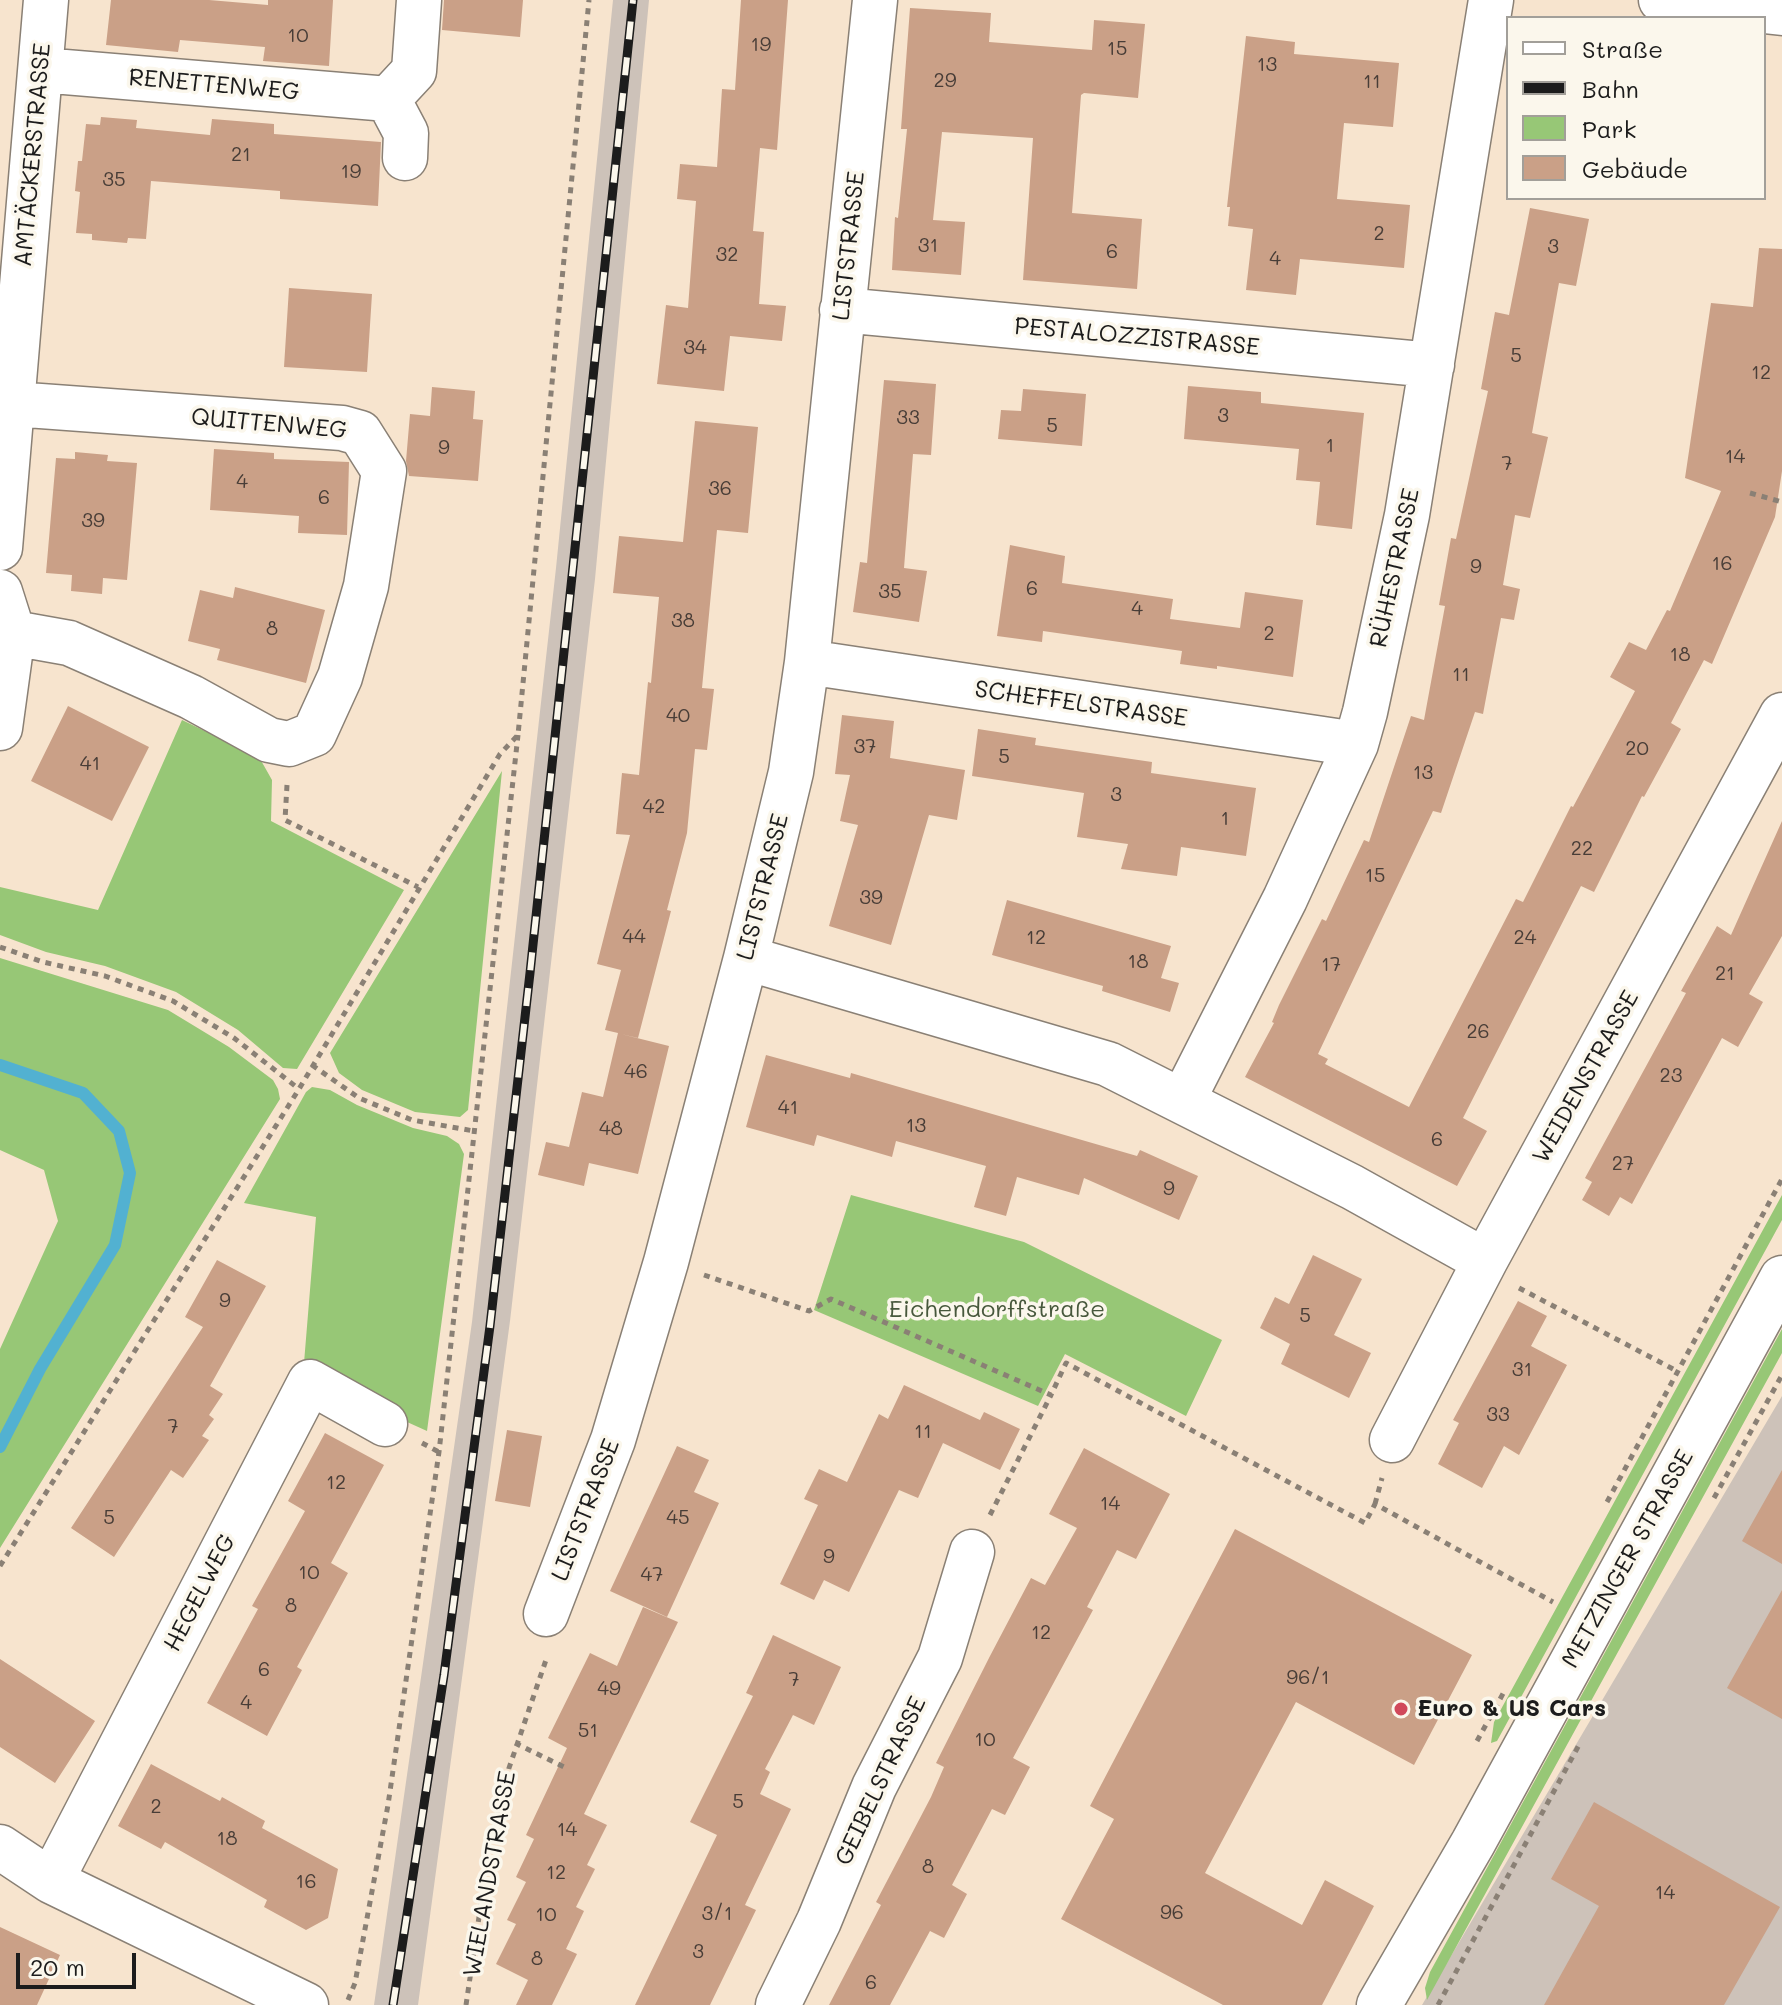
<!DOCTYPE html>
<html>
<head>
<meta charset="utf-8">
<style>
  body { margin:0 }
  #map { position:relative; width:1782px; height:2005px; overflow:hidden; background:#f7e4ce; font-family:Mali,sans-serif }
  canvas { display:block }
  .legend { position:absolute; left:1506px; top:16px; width:260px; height:184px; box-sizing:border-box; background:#fbf7ec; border:2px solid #a29f99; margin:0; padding:10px 14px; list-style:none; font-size:24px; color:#1c1c1c }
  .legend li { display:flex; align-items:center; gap:16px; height:40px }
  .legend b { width:40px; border:2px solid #a29f99 }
  .scale { position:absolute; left:16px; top:1953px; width:120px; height:36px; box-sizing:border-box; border:4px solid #1c1c1c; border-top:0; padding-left:10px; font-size:24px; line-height:28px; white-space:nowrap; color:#1c1c1c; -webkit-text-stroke:6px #fbf7ec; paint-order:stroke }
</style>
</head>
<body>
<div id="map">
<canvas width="1782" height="2005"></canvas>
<ul class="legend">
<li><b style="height:10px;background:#fff"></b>Straße</li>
<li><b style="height:10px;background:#1c1c1c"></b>Bahn</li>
<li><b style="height:22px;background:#97c776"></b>Park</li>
<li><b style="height:22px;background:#caa087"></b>Gebäude</li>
</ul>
<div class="scale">20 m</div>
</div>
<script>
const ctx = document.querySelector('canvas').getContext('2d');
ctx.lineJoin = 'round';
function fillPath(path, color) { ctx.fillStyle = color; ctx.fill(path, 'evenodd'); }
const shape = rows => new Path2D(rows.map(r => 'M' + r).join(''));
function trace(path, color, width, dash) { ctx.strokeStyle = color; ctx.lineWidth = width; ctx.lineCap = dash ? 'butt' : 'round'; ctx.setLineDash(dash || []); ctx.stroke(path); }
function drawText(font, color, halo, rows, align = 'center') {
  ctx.font = font + ' Mali,sans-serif'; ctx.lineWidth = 7; ctx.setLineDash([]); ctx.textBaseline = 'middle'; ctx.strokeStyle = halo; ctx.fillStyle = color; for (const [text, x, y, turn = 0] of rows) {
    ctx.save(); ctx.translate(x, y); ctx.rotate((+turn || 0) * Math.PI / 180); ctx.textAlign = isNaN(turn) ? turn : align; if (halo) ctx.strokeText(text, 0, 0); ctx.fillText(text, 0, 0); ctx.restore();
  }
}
fillPath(shape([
  [613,0,649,0,595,579,510,1321,418,2005,374,2005,472,1322,556,568],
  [1782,1396,1782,2005,1422,2005]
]), '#cdc2b9');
fillPath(shape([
  [182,720,259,757,272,780,271,821,404,890,297,1069,283,1068,238,1030,176,992,105,966,46,952,0,935,0,887,98,910],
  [502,771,468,1110,460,1117,415,1112,362,1090,339,1073,330,1053],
  [0,958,168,1010,229,1047,273,1080,278,1089,280,1099,0,1548,0,1349,58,1221,44,1170,0,1150],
  [312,1087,330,1090,357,1105,413,1128,447,1136,459,1144,464,1154,427,1431,303,1375,316,1217,244,1203,306,1092],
  [851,1195,1024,1242,1222,1340,1186,1416,1065,1354,1038,1406,814,1310],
  [1782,1195,1782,1220,1497,1741,1491,1743,1494,1722],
  [1782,1329,1782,1353,1427,2000,1425,1988,1430,1972]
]), '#97c776');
trace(shape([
  [0,1065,83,1093,119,1131,130,1173,115,1245,40,1369,0,1447]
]), '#52b1d1', 12);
fillPath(shape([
  [111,0,209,0,268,5,268,0,333,0,329,66,263,61,265,47,180,40,178,52,106,45],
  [444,0,523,0,520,37,442,30],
  [741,0,788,0,777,150,760,148,753,231,764,232,759,304,786,306,782,341,730,336,724,391,657,384,666,305,688,308,696,201,677,199,680,164,717,167,722,89,735,90],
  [910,8,991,13,989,42,1092,50,1094,20,1145,24,1138,98,1084,93,1081,95,1072,213,1142,219,1137,289,1023,280,1033,138,942,132,933,220,965,222,961,275,892,270,895,217,898,218,907,129,901,129],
  [1246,36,1295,42,1294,54,1399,63,1393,127,1344,123,1337,199,1410,205,1404,268,1300,259,1296,295,1246,290,1253,229,1228,226,1230,207,1227,207],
  [101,117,137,120,136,128,210,135,212,119,274,124,274,134,381,142,378,206,280,199,280,191,151,181,146,239,128,238,127,243,92,240,92,234,76,233,80,192,75,191,78,161,82,161,86,124,100,125],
  [1530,208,1589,219,1576,286,1559,283,1532,433,1548,437,1530,518,1515,515,1503,585,1520,589,1514,620,1501,618,1483,714,1475,712,1441,813,1433,811,1318,1054,1328,1059,1325,1064,1409,1107,1516,899,1523,902,1571,806,1573,807,1635,691,1610,677,1629,642,1646,650,1667,610,1670,611,1721,491,1685,478,1711,303,1753,307,1759,248,1782,249,1782,471,1775,517,1712,664,1704,660,1671,723,1681,729,1644,797,1642,796,1594,892,1581,886,1463,1118,1487,1131,1457,1186,1245,1077,1274,1023,1272,1022,1279,1005,1322,919,1326,921,1364,840,1369,842,1411,716,1424,720,1445,606,1439,605,1451,538,1456,539,1488,391,1481,389,1495,312,1509,315],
  [289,288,372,294,367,372,284,367],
  [884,380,936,384,931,455,913,454,904,568,927,571,919,622,853,612,860,562,867,563],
  [1188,386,1261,392,1261,403,1364,413,1352,529,1316,525,1320,482,1296,480,1299,449,1184,439],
  [432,387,475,391,473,419,483,420,478,481,409,476,406,461,410,414,430,416],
  [1023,389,1086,394,1082,446,998,439,1001,410,1021,411],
  [695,421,758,427,748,533,717,530,702,688,714,689,707,750,695,749,687,833,667,910,671,911,638,1038,621,1034,669,1046,638,1174,589,1163,584,1186,538,1175,546,1142,569,1147,582,1092,603,1097,618,1033,605,1030,621,970,597,964,630,835,616,834,622,773,639,775,648,682,651,683,659,597,613,593,619,536,683,542],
  [214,449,274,453,274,459,349,462,347,535,298,533,299,516,210,510],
  [75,452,108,455,107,461,137,463,127,580,103,578,102,594,71,591,72,575,46,573,56,458,75,459],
  [1010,545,1065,556,1062,583,1173,599,1170,619,1240,628,1245,592,1303,600,1293,677,1217,666,1217,669,1180,664,1182,651,1043,631,1042,642,997,636],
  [235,587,325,610,306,683,217,660,220,649,188,641,200,590,233,598],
  [68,706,149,747,112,821,31,781],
  [842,715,894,721,890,758,965,770,957,820,929,815,891,945,829,926,858,825,840,821,850,775,835,774],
  [978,729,1036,738,1035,745,1152,762,1151,773,1256,788,1246,856,1181,847,1177,876,1121,869,1128,844,1077,837,1084,793,972,776],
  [1782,821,1782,936,1749,994,1763,1002,1738,1047,1722,1038,1632,1204,1620,1197,1609,1216,1582,1200,1592,1182,1585,1178,1686,993,1681,991,1717,926,1731,935],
  [1007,900,1171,946,1161,978,1179,983,1170,1012,1102,991,1103,986,992,955],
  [766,1055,850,1078,851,1073,1137,1156,1140,1150,1198,1176,1179,1220,1084,1178,1079,1195,1017,1177,1006,1216,974,1207,986,1166,896,1141,892,1157,817,1135,814,1146,746,1127],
  [1313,1255,1362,1279,1334,1335,1371,1353,1349,1398,1281,1364,1290,1344,1260,1328,1275,1297,1289,1304],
  [217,1260,266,1286,210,1386,223,1394,209,1415,214,1419,202,1436,209,1440,183,1478,171,1470,114,1557,71,1528,203,1327,185,1317],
  [1518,1301,1547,1316,1531,1346,1567,1365,1519,1455,1504,1446,1482,1488,1438,1464,1459,1423,1453,1420],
  [904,1385,980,1420,984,1412,1020,1429,1000,1470,943,1443,918,1498,899,1490,849,1592,824,1580,814,1600,780,1584,818,1505,804,1499,819,1469,847,1482,879,1414,888,1419],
  [507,1430,542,1436,530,1507,495,1501],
  [325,1433,384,1465,331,1563,348,1573,297,1667,302,1670,267,1736,207,1703,258,1609,252,1606,305,1511,288,1501],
  [677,1446,709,1460,694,1492,719,1503,667,1617,610,1591],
  [1084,1448,1170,1494,1136,1559,1117,1550,1087,1607,1093,1610,1013,1758,1030,1767,1005,1815,992,1809,952,1885,967,1894,944,1938,930,1931,890,2005,829,2005,881,1905,876,1902,931,1797,944,1767,936,1763,990,1656,1031,1578,1045,1585,1077,1528,1049,1514],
  [1782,1470,1782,1564,1742,1541],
  [1235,1529,1472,1655,1414,1765,1296,1702,1205,1873,1302,1925,1325,1880,1374,1906,1322,2005,1223,2005,1061,1919,1114,1819,1090,1806],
  [1782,1590,1782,1719,1727,1688],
  [643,1607,678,1622,584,1814,607,1825,587,1865,595,1869,576,1907,584,1911,566,1949,577,1954,552,2005,516,2005,528,1980,496,1964,516,1924,507,1920,526,1882,516,1877,534,1839,526,1835,567,1748,548,1738,590,1653,617,1666],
  [773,1635,841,1667,814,1725,793,1715,765,1769,770,1772,760,1794,791,1809,745,1905,756,1910,710,2005,635,2005,717,1835,690,1822,753,1696,746,1693],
  [0,1659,95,1721,55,1783,0,1747],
  [151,1764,220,1801,222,1797,265,1821,262,1828,338,1869,328,1918,306,1930,264,1907,267,1900,165,1842,161,1849,118,1826],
  [1594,1802,1780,1907,1724,2005,1544,2005,1599,1906,1551,1879],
  [0,1927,60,1955,37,2005,0,2005]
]), '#caa087');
const minor = shape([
  [1661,0,1782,13],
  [41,70,388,99,406,133,405,158],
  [388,99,414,71,419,0],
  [842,310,1432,365],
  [0,548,46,0],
  [0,592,13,633,0,728],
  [13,633,69,643,191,697,269,740,289,744,314,734,340,677,366,586,384,471,360,433,342,428,13,404],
  [807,662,1356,744],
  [746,958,1108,1064,1352,1187,1485,1261],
  [1183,1100,1285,899,1356,744,1365,712,1407,515,1491,0],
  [1392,1440,1485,1261,1782,715],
  [546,1614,613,1440,666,1262,746,958,791,772,807,662,875,0],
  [0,1847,51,1881,306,2005],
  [51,1881,310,1382,385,1424],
  [778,2005,819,1921,874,1787,940,1658,972,1552],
  [1379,2005,1473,1843,1782,1278]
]);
trace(minor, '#8a8075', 47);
trace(shape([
  [1750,493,1782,502],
  [287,785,285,820,418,887],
  [0,947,43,962,105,976,173,1001,234,1038,299,1089],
  [312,1065,359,1098,412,1120,474,1131],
  [704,1275,809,1311,831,1299,1051,1395,1066,1363,1365,1523,1375,1504,1553,1602],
  [1519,1288,1677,1371],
  [422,1443,439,1452],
  [1714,1498,1782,1375],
  [1607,1502,1782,1179],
  [1375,1504,1382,1478],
  [990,1515,1051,1395],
  [0,1566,299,1089,500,754,518,735,589,0],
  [1477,1741,1505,1690],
  [515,1743,564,1767],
  [348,2000,355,1983,388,1805,439,1452,518,735],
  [466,2005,487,1863,509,1768,547,1657],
  [1438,2005,1579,1745]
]), '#8a8075', 5, [6, 6]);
trace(minor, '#fff', 44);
const rail = shape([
  [393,2005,444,1675,490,1326,530,973,633,0]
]);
trace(rail, '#1c1c1c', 9);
trace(rail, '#fbf7ec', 6, [18]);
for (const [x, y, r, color] of [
  [1401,1709,8,"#d1495b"]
]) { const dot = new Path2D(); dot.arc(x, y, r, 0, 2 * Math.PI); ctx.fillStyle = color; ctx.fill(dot); trace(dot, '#fbf7ec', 3); }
drawText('20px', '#483d37', null, [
  ["10",298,36],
  ["19",761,45],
  ["15",1117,49],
  ["13",1267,65],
  ["29",945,81],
  ["11",1372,82],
  ["21",241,155],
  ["19",351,172],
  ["35",114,180],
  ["2",1379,234],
  ["31",928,246],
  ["3",1553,247],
  ["6",1112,252],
  ["32",727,255],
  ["4",1275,259],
  ["34",695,348],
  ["5",1516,356],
  ["12",1761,373],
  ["3",1223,416],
  ["33",908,418],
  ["5",1052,426],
  ["1",1330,446],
  ["9",444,448],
  ["14",1735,457],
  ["7",1507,464],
  ["4",242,482],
  ["36",720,489],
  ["6",324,498],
  ["39",93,521],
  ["16",1722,564],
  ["9",1476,567],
  ["6",1032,589],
  ["35",890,592],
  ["4",1137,609],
  ["38",683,621],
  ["8",272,629],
  ["2",1269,634],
  ["18",1680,655],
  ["11",1461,675],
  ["40",678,716],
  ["37",865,747],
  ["20",1637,749],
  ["5",1004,757],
  ["41",90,764],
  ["13",1423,773],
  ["3",1116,795],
  ["42",654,807],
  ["1",1225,819],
  ["22",1582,849],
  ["15",1375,876],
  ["39",871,898],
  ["44",634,937],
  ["12",1036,938],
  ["24",1525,938],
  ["18",1138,962],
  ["17",1331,965],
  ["21",1725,974],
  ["26",1478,1032],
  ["46",636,1072],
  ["23",1671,1076],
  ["41",788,1108],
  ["13",916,1126],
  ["48",611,1129],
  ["6",1437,1140],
  ["27",1623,1164],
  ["9",1169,1189],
  ["9",225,1301],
  ["5",1305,1316],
  ["31",1522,1370],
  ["33",1498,1415],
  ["7",173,1427],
  ["11",923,1432],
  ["12",336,1483],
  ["14",1110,1504],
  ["5",109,1518],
  ["45",678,1518],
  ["9",829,1557],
  ["10",309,1573],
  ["47",652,1575],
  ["8",291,1606],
  ["12",1041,1633],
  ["6",264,1670],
  ["96/1",1308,1678],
  ["7",794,1680],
  ["49",609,1689],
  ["4",246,1703],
  ["51",588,1731],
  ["10",985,1740],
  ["5",738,1802],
  ["2",156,1807],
  ["14",567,1830],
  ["18",227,1839],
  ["8",928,1867],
  ["12",556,1873],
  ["16",306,1882],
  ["14",1665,1893],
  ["96",1172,1913],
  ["3/1",717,1914],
  ["10",546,1915],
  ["3",698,1952],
  ["8",537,1959],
  ["6",871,1983]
]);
drawText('24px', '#1c1c1c', '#fbf7ec', [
  ["RENETTENWEG",214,85,5],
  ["AMTÄCKERSTRASSE",33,155,-85],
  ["LISTSTRASSE",849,246,-84],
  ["PESTALOZZISTRASSE",1137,337,5],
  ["QUITTENWEG",269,424,5],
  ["RÜHESTRASSE",1395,568,-78],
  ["SCHEFFELSTRASSE",1081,704,8],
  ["LISTSTRASSE",763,887,-76],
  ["WEIDENSTRASSE",1586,1077,-61],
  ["LISTSTRASSE",586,1510,-69],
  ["METZINGER STRASSE",1628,1559,-61],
  ["HEGELWEG",200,1593,-63],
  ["GEIBELSTRASSE",881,1781,-65],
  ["WIELANDSTRASSE",490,1874,-80]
]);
drawText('24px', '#47583c', '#fbf7ec', [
  ["Eichendorffstraße",997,1310]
]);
drawText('bold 24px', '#1c1c1c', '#fbf7ec', [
  ["Euro & US Cars",1417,1709]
], 'left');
</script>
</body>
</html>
